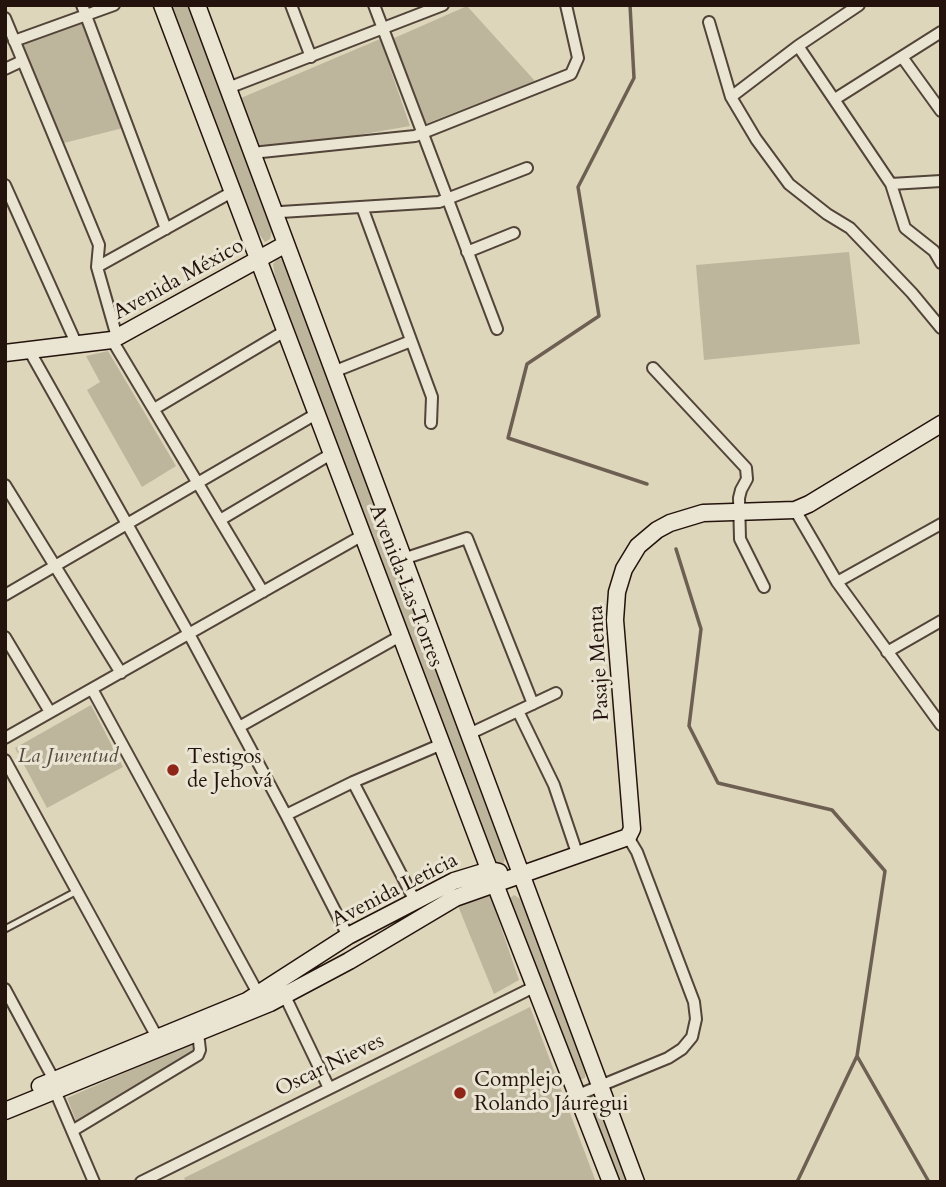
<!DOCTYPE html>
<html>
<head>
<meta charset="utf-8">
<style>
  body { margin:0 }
  #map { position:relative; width:946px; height:1187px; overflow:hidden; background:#ded6bb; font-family:Cardo,serif }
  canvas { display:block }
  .frame { position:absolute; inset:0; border:7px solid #23130c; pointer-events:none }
</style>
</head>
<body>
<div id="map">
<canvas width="946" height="1187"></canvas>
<div class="frame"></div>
</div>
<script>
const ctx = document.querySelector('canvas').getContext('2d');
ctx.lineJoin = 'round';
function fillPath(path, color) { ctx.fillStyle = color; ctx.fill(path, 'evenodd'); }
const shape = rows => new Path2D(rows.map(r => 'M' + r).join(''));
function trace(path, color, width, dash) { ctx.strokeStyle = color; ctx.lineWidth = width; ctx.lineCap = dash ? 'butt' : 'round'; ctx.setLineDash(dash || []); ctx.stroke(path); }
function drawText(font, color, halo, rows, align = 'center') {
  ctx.font = font + ' Cardo,serif'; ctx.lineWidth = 6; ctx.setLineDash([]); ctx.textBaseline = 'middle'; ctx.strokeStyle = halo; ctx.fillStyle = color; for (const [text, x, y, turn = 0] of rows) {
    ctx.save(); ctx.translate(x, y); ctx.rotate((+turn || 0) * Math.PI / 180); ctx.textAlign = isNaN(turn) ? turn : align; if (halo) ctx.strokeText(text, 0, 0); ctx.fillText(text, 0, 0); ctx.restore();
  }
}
fillPath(shape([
  [168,5,188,5,272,231,270,239,265,242,253,226],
  [467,6,535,81,425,124,392,39],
  [84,21,123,128,64,143,21,42],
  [380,39,410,126,260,152,241,98],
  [849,252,860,344,704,360,696,265],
  [278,258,284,260,505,858,503,865,497,867,494,864,275,277,273,264],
  [108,351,176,466,142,487,87,390,100,382,86,356],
  [91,705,123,767,47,808,15,748],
  [489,892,519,980,494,994,458,906],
  [514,895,522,900,586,1068,585,1078,579,1080,508,900],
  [530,1007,596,1182,186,1182,184,1178],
  [195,1042,197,1052,76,1121,67,1098],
  [588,1101,596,1101,599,1104,628,1182,615,1182,587,1105]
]), '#beb59d');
trace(shape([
  [630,5,634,78,578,187,599,316,527,364,508,438,647,484],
  [676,549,701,629,689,726,718,783,832,810,885,871,857,1056,797,1182],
  [857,1056,929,1182]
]), '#6d6052', 3.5);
const lane = shape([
  [5,929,77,891]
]);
const street = shape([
  [82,5,166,229],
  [291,5,311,57],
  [374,5,497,329],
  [5,18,99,245,97,267,117,337],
  [709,22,731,97,756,139,789,184,827,214,850,228,912,293,941,328],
  [14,41,114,5],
  [798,46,891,184,905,228,934,251,941,263],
  [902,57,941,111],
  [5,69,22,61],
  [228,88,443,5],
  [731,97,798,46,859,5],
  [835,99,941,32],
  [252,153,415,136,571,74,578,58,566,5],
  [891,184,941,181],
  [5,185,76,343],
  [362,207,432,397,431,423],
  [274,214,281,212,439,202,527,168],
  [467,252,514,233],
  [97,267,232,192],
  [112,340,263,592],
  [29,350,189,634,286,815,348,936],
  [653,368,746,468,747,479,741,490,739,498,740,539,764,587],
  [333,372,411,341],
  [154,409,285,331],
  [5,485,121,673],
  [795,510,837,582,941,725],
  [220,520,331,454],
  [403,559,467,538,533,704],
  [837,582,941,524],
  [5,595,316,414],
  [5,637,50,712],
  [887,652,941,621],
  [92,689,260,997],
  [518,711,554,785,578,856],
  [239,727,402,635],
  [469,734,556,693],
  [5,738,363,535],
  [5,760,157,1037],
  [353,782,415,901],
  [286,815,353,782,442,744],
  [5,989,54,1080,55,1091,94,1182],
  [282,990,329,1088],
  [578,1095,668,1058,682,1049,692,1037,696,1019,694,1002,637,852,628,837],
  [72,1131,198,1055,200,1050,198,1033],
  [141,1182,536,986]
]);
const secondary = shape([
  [162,5,486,861,611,1182],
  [197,5,636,1182],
  [5,353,112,340,286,244],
  [40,1086,247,1001,348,936,454,881,490,870,499,872],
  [5,1111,270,1003,349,961,455,898,628,837,632,829,615,620,617,592,624,569,638,546,657,530,670,523,703,513,795,510,809,504,941,424]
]);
trace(lane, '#524438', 9);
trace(street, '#524438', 14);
trace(secondary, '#23130c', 19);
trace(lane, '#eae4d3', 5);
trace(street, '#eae4d3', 10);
trace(secondary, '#eae4d3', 16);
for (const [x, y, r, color] of [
  [173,770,7,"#8f2418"],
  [460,1093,7,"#8f2418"]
]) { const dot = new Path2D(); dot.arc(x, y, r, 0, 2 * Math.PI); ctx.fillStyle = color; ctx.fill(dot); trace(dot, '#eae4d3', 2.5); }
drawText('21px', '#23130c', '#eae4d3', [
  ["Avenida México",179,280,-29],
  ["Avenida Las Torres",405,586,69],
  ["Pasaje Menta",600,663,-93],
  ["Avenida Leticia",395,891,-27],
  ["Oscar Nieves",330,1066,-26]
]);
drawText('italic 21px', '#594c3f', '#eae4d3', [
  ["La Juventud",68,757]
]);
drawText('21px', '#23130c', '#eae4d3', [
  ["Testigos",187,758],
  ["de Jehová",187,782],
  ["Complejo",474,1081],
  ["Rolando Jáuregui",474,1105]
], 'left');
</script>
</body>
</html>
